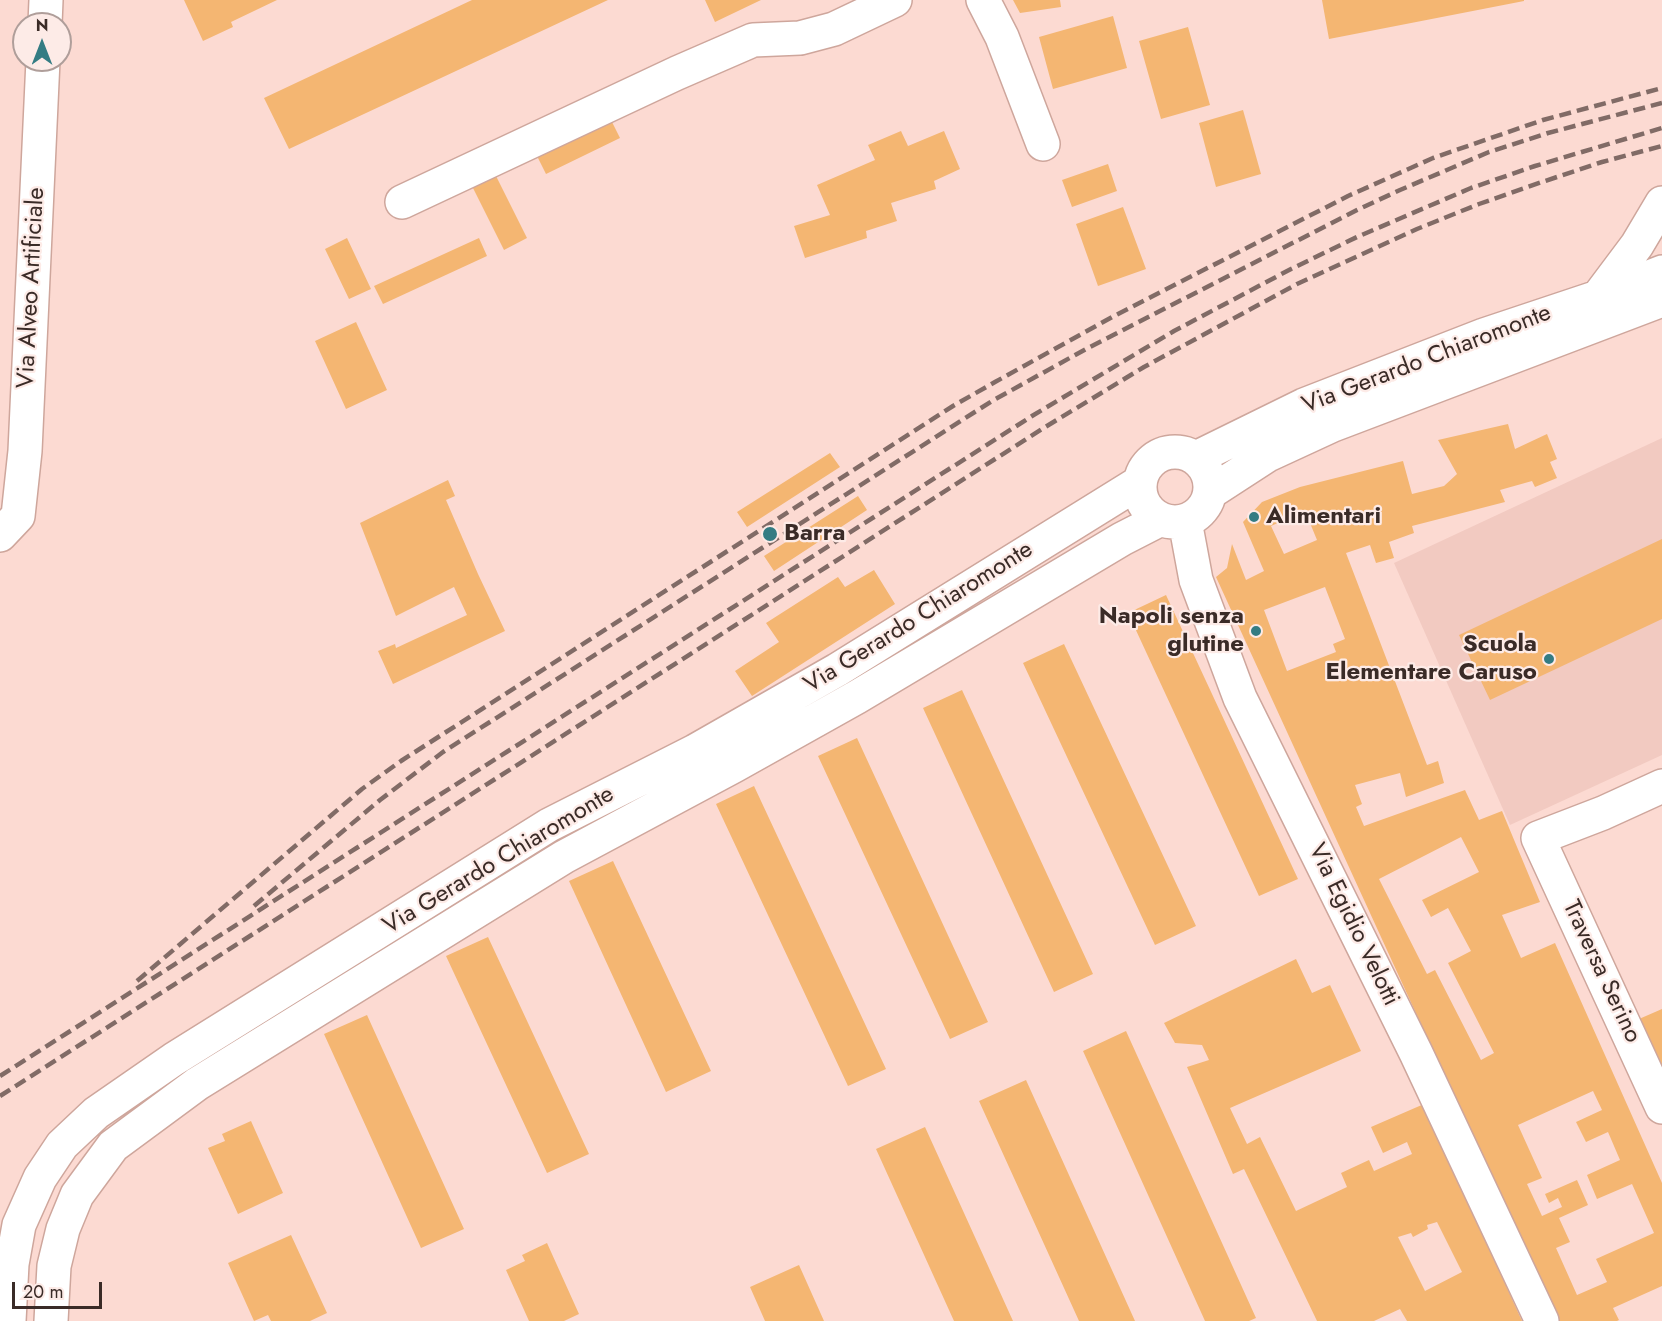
<!DOCTYPE html>
<html>
<head>
<meta charset="utf-8">
<style>
  body { margin:0 }
  #map { position:relative; width:1662px; height:1321px; overflow:hidden; background:#fcdad2; font-family:Jost,sans-serif }
  canvas { display:block }
  .north { position:absolute; left:12px; top:12px; width:60px; height:60px; box-sizing:border-box; background:#fdebe7; border:2px solid #af9e9a; border-radius:50%; rotate:0deg; font-size:16px; font-weight:700; line-height:24px; text-align:center; color:#3a2b27 }
  .north::after { content:''; display:block; margin:auto; width:21px; height:27px; background:#347c83; clip-path:polygon(50% 0,100% 100%,50% 72%,0 100%) }
  .scale { position:absolute; left:12px; top:1282px; width:90px; height:27px; box-sizing:border-box; border:3px solid #3a2b27; border-top:0; padding-left:8px; font-size:18px; line-height:21px; white-space:nowrap; color:#3a2b27; -webkit-text-stroke:4px #fdebe7; paint-order:stroke }
</style>
</head>
<body>
<div id="map">
<canvas width="1662" height="1321"></canvas>
<div class="north">N</div>
<div class="scale">20 m</div>
</div>
<script>
const ctx = document.querySelector('canvas').getContext('2d');
ctx.lineJoin = 'round';
function fillPath(path, color) { ctx.fillStyle = color; ctx.fill(path, 'evenodd'); }
const shape = rows => new Path2D(rows.map(r => 'M' + r).join(''));
function trace(path, color, width, dash) { ctx.strokeStyle = color; ctx.lineWidth = width; ctx.lineCap = dash ? 'butt' : 'round'; ctx.setLineDash(dash || []); ctx.stroke(path); }
function drawText(font, color, halo, rows, align = 'center') {
  ctx.font = font + ' Jost,sans-serif'; ctx.lineWidth = 4.5; ctx.setLineDash([]); ctx.textBaseline = 'middle'; ctx.strokeStyle = halo; ctx.fillStyle = color; for (const [text, x, y, turn = 0] of rows) {
    ctx.save(); ctx.translate(x, y); ctx.rotate((+turn || 0) * Math.PI / 180); ctx.textAlign = isNaN(turn) ? turn : align; if (halo) ctx.strokeText(text, 0, 0); ctx.fillText(text, 0, 0); ctx.restore();
  }
}
fillPath(shape([
  [1662,438,1662,755,1510,825,1394,563]
]), '#f2cac1');
fillPath(shape([
  [184,0,277,0,231,22,233,27,203,41],
  [472,0,608,0,289,149,264,98],
  [705,0,761,0,715,22],
  [1013,0,1060,0,1061,7,1020,13],
  [1322,0,1524,0,1524,1,1329,39],
  [1113,16,1127,68,1053,89,1039,37],
  [1188,27,1210,105,1161,119,1139,41],
  [1243,110,1261,174,1216,187,1199,123],
  [609,116,620,138,546,174,535,152],
  [901,131,908,146,944,131,960,169,934,181,936,189,891,203,897,221,866,231,867,238,805,258,794,226,830,215,817,185,875,160,868,145],
  [1108,164,1117,191,1072,207,1062,180],
  [494,172,527,238,504,250,471,184],
  [1123,207,1146,269,1098,286,1076,224],
  [347,238,371,289,349,299,325,249],
  [479,238,487,256,383,304,374,286],
  [356,322,387,390,346,409,315,341],
  [1508,424,1515,449,1547,434,1557,459,1550,462,1557,478,1535,487,1532,481,1500,490,1505,502,1412,526,1414,533,1389,542,1394,558,1376,563,1370,545,1346,553,1427,765,1438,761,1444,783,1406,797,1400,773,1355,785,1362,804,1356,807,1364,826,1465,790,1479,820,1502,811,1540,902,1502,915,1521,958,1555,943,1662,1183,1662,1286,1613,1308,1619,1320,1617,1321,1557,1321,1216,577,1227,568,1232,544,1246,580,1264,571,1243,522,1262,502,1300,487,1403,461,1412,494,1444,486,1457,474,1438,440],
  [1305,511,1317,540,1284,554,1271,526],
  [1325,587,1345,639,1333,644,1336,652,1287,671,1264,610],
  [1461,837,1479,872,1422,900,1431,917,1448,908,1471,951,1448,963,1494,1053,1481,1060,1435,970,1427,974,1379,879],
  [1593,1091,1602,1110,1576,1122,1586,1142,1608,1132,1620,1160,1587,1175,1597,1199,1632,1184,1654,1233,1596,1259,1607,1282,1577,1295,1556,1248,1570,1242,1559,1218,1588,1205,1577,1180,1545,1194,1549,1203,1558,1198,1562,1207,1542,1216,1527,1184,1542,1178,1518,1125],
  [830,453,840,467,747,527,737,512],
  [448,480,455,496,446,500,478,574,505,631,393,684,378,651,395,644,396,648,467,615,454,587,396,616,360,523],
  [858,496,867,510,774,571,764,556],
  [1662,539,1662,619,1490,700,1459,635],
  [874,570,895,604,752,696,735,671,779,642,766,623,838,577,845,587],
  [1166,595,1298,879,1259,896,1128,613],
  [1064,644,1196,926,1155,945,1023,663],
  [962,690,1093,974,1054,992,923,708],
  [857,738,988,1022,950,1039,818,756],
  [754,786,886,1069,848,1086,716,804],
  [613,861,711,1071,666,1092,569,881],
  [488,937,589,1154,547,1173,446,956],
  [1296,959,1312,993,1330,985,1361,1051,1230,1108,1247,1144,1260,1137,1296,1211,1347,1187,1341,1173,1369,1160,1374,1171,1412,1154,1407,1142,1383,1153,1371,1127,1424,1104,1522,1321,1407,1321,1400,1309,1374,1321,1317,1321,1244,1169,1233,1174,1187,1067,1209,1060,1202,1045,1175,1043,1164,1023],
  [1437,1222,1462,1272,1425,1291,1398,1237,1411,1233,1413,1237,1428,1229,1427,1225],
  [1662,1009,1662,1070,1639,1019],
  [367,1015,464,1229,421,1248,324,1034],
  [1126,1031,1256,1318,1249,1321,1205,1321,1083,1051],
  [1026,1080,1135,1321,1079,1321,979,1101],
  [251,1121,283,1193,238,1214,208,1148,225,1141,222,1134],
  [925,1127,1013,1321,954,1321,876,1149],
  [291,1235,327,1313,310,1321,271,1321,268,1315,254,1321,228,1263],
  [547,1243,579,1314,564,1321,529,1321,506,1270,525,1261,522,1255],
  [799,1265,824,1321,765,1321,750,1287]
]), '#f4b672');
const minor = shape([
  [983,0,1002,37,1043,144],
  [45,24,46,0],
  [402,202,677,73,753,40,800,38,834,29,895,0],
  [1598,297,1637,245,1662,203],
  '1140 487a35 35 0 1 1 70 0a35 35 0 1 1-70 0Z',
  [1196,458,1304,405,1484,335,1598,297,1662,272],
  [1211,492,1268,455,1333,425,1662,300],
  [1185,521,1196,580,1240,698,1416,1053,1542,1321],
  [0,535,18,516,25,451,43,60],
  [1662,786,1603,813,1538,838,1662,1107],
  [9,1321,12,1264,19,1225,40,1178,62,1145,96,1113,174,1059,549,825,695,751,837,670,1140,482],
  [51,1321,54,1266,63,1229,77,1195,113,1146,197,1084,564,857,734,766,857,697,1122,539,1161,519]
]);
trace(minor, '#cea69c', 36);
trace(minor, '#fff', 33);
trace(shape([
  [254,906,380,800,443,752,992,401,1086,349,1357,210,1400,190,1489,152,1548,133,1662,103],
  [137,981,362,789,401,761,953,406,995,382,1114,316,1229,257,1348,196,1433,158,1543,120,1662,88],
  [0,1076,1032,416,1174,331,1291,269,1357,237,1471,188,1535,166,1662,128],
  [0,1096,1042,429,1144,367,1297,284,1417,229,1479,204,1542,182,1602,162,1662,146]
]), '#816b66', 4.5, [12, 6]);
for (const [x, y, r, color] of [
  [1254,517,6,"#347c83"],
  [770,534,8,"#347c83"],
  [1256,631,6,"#347c83"],
  [1549,659,6,"#347c83"]
]) { const dot = new Path2D(); dot.arc(x, y, r, 0, 2 * Math.PI); ctx.fillStyle = color; ctx.fill(dot); trace(dot, '#fdebe7', 2); }
drawText('24px', '#3a2b27', '#fdebe7', [
  ["Via Alveo Artificiale",32,288,-87],
  ["Via Gerardo Chiaromonte",1427,360,-21],
  ["Via Gerardo Chiaromonte",919,618,-32],
  ["Via Gerardo Chiaromonte",499,861,-31],
  ["Via Egidio Velotti",1353,925,64],
  ["Traversa Serino",1601,972,65]
]);
drawText('bold 24px', '#3a2b27', '#fdebe7', [
  ["Alimentari",1266,517],
  ["Barra",784,534],
  ["Napoli senza",1244,617,"right"],
  ["glutine",1244,645,"right"],
  ["Scuola",1537,645,"right"],
  ["Elementare Caruso",1537,673,"right"]
], 'left');
</script>
</body>
</html>
